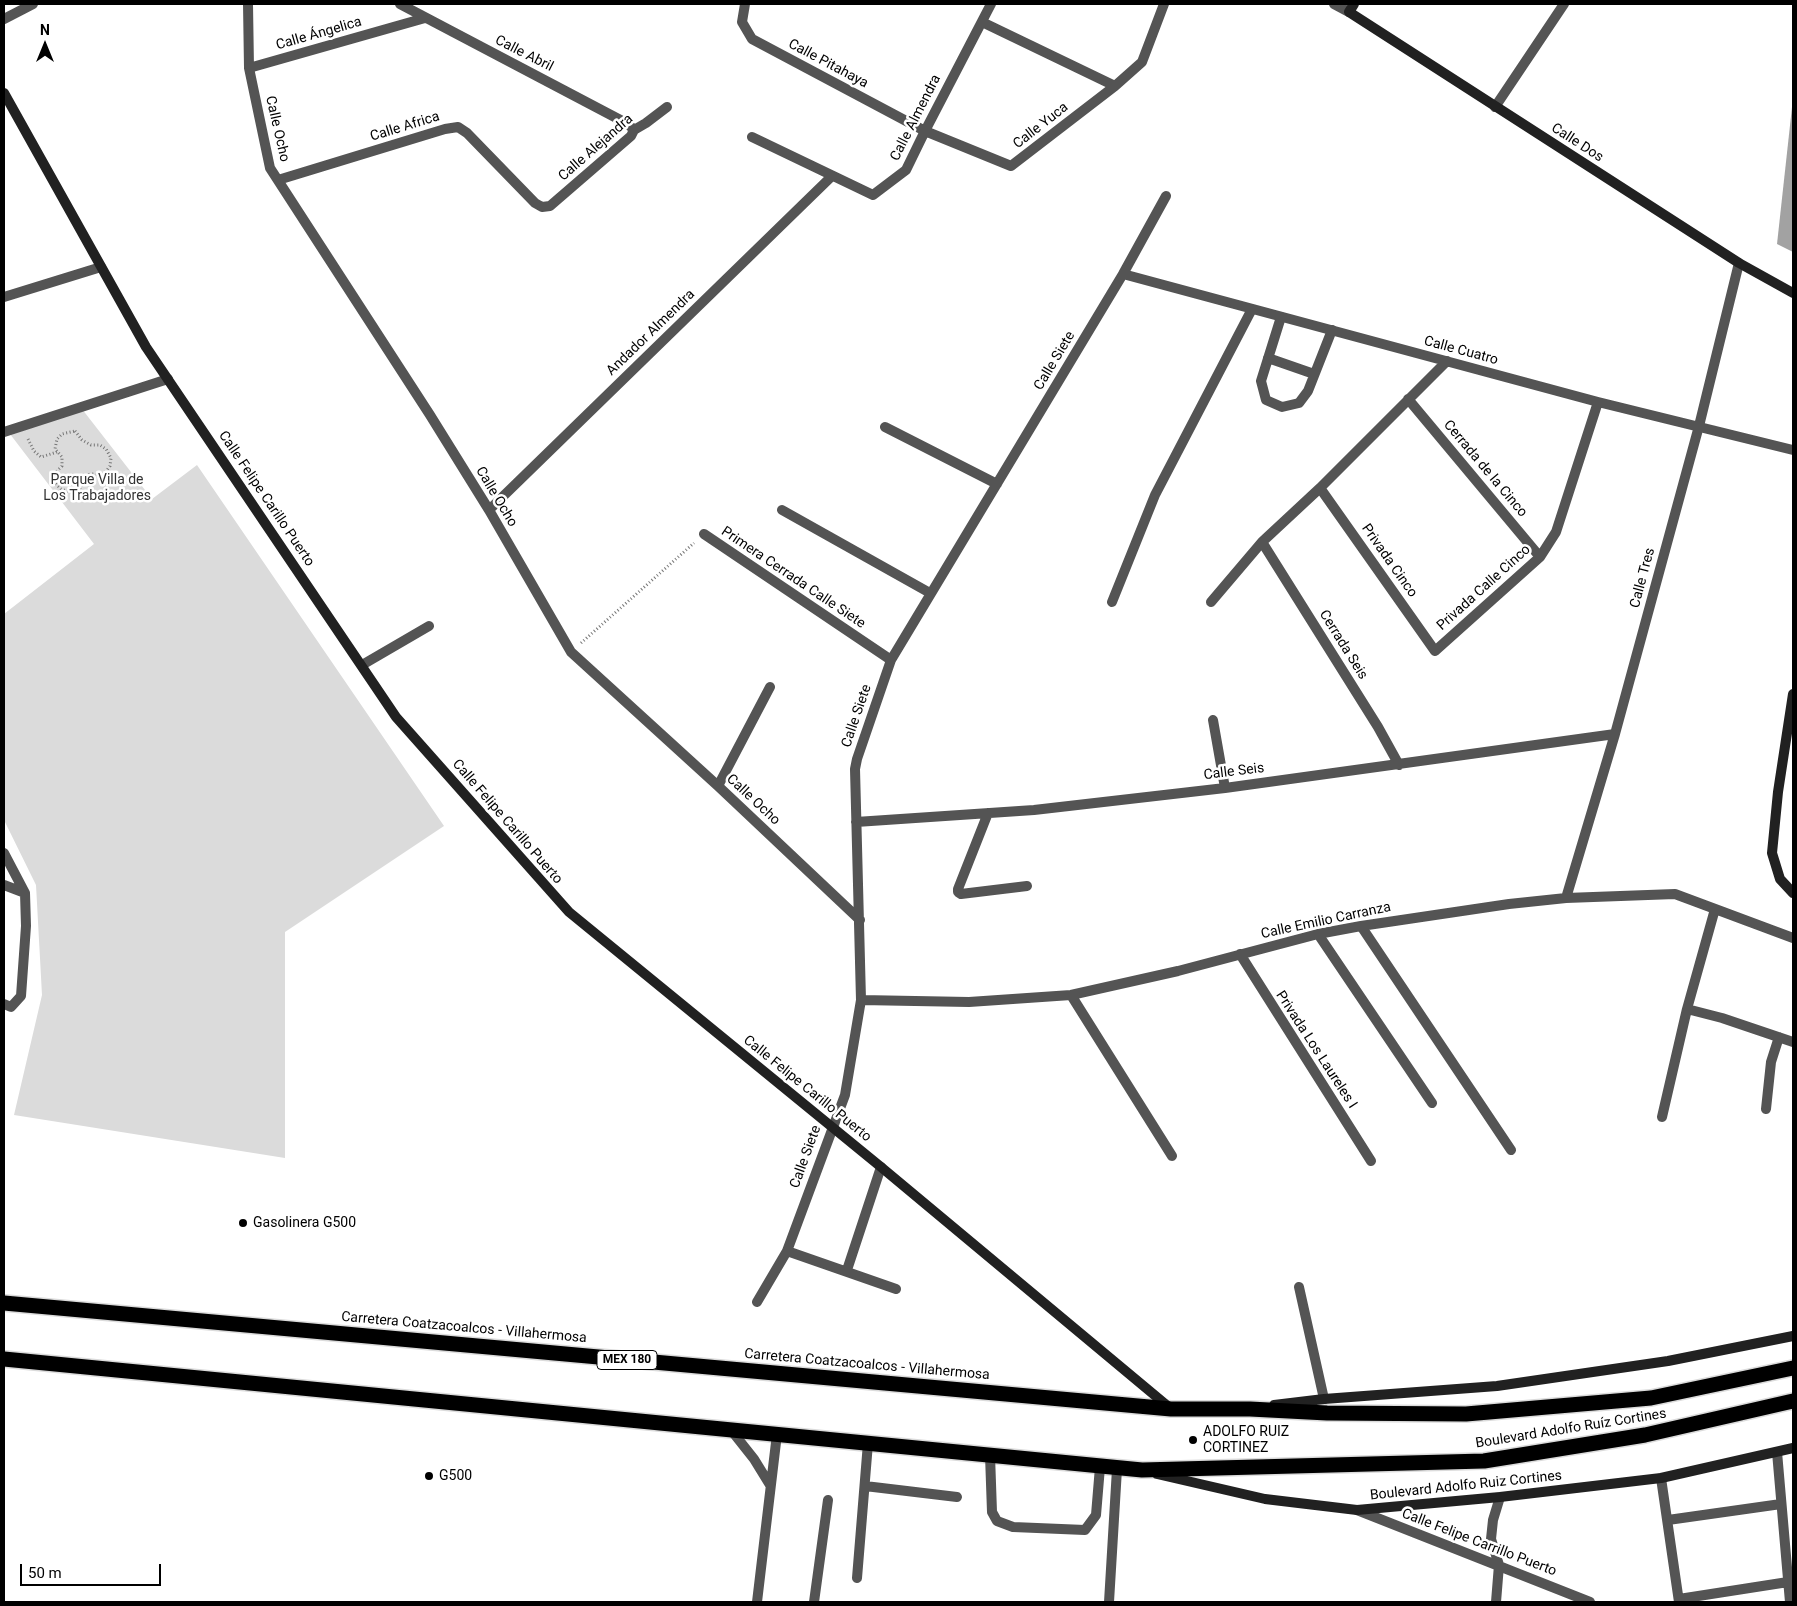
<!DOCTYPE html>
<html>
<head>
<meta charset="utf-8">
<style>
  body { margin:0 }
  #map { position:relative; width:1797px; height:1606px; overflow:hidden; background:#fff; font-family:Roboto,sans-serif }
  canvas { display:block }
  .frame { position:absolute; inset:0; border:5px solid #000; pointer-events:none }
  .north { position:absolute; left:20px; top:20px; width:50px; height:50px; -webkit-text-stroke:4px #fff; paint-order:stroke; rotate:0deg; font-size:14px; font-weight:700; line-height:20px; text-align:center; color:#000 }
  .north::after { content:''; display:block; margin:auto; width:18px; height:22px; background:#000; clip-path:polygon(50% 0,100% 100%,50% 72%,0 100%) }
  .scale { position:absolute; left:20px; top:1564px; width:141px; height:22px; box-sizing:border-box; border:2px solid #000; border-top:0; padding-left:6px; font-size:15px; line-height:18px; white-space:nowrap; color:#000; -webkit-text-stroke:4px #fff; paint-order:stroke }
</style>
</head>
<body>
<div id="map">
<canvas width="1797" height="1606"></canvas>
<div class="frame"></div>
<div class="north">N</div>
<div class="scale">50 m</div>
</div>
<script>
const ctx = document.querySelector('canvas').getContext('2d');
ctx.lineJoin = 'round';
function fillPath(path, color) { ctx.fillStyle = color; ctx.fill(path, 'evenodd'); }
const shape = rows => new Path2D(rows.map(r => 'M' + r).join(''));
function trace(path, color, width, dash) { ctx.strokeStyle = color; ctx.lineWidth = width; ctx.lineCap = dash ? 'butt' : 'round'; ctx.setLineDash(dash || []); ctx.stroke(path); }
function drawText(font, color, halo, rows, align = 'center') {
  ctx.font = font + ' Roboto,sans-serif'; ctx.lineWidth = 5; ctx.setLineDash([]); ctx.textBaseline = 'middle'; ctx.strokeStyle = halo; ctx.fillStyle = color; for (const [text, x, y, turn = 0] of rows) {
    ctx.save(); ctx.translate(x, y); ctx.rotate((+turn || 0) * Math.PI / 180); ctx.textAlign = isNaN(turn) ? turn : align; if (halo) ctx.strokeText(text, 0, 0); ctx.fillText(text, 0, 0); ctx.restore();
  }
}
fillPath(shape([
  [82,409,152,499,197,465,444,826,285,932,285,1158,14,1115,42,995,36,885,4,820,4,614,94,544,10,434]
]), '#dbdbdb');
fillPath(shape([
  [1793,98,1793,252,1777,244]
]), '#a2a2a2');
const highway = shape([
  [4,1303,1171,1409,1250,1409,1327,1413,1466,1414,1651,1398,1793,1368],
  [4,1359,1142,1470,1484,1461,1645,1435,1793,1401]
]);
trace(highway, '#dbdbdb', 18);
trace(shape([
  [75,431,82,440,91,445,100,445,106,449,111,458,110,466,104,474,90,474,86,476,80,489,75,492,69,492,61,489,55,483,55,473,62,466,62,457,55,449,57,439,62,434,75,431],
  [28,439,34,451,41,457,57,452],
  [581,643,694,543]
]), '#767676', 3, [1, 2.5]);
trace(shape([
  [1281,317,1261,381,1266,400,1282,407,1299,403,1308,391,1332,330],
  [1268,358,1314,374],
  [731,1430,754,1459,770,1485],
  [1777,1452,1790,1602],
  [990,1455,992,1512,997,1521,1013,1527,1085,1530,1096,1515,1100,1467],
  [1661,1478,1679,1602],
  [865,1486,957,1497],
  [1668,1520,1781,1504],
  [857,1578,868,1443],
  [1679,1599,1788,1582],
  [757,1602,777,1434],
  [814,1602,828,1500]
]), '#545454', 10);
trace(shape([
  [248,4,249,68,270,168,430,415,489,510,571,652,718,786,860,920],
  [400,4,628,124,634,130],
  [745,4,742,22,752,39,925,131,1011,166,1115,86,1142,62,1164,4],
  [1334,4,1349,12],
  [4,19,33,4],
  [982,22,1115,86],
  [249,68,425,18],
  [1495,107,1564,4],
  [752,137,873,195,906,170,925,131,991,4],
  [278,180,445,129,458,127,467,133,535,203,542,207,550,206,631,136,634,130,646,123,667,107],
  [1123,274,1598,402,1793,450],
  [4,297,101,267],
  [1408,399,1540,557],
  [885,427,997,484],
  [4,432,168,379],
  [1320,488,1435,651,1540,557,1556,532,1598,402],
  [489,510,832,176],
  [782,510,930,593],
  [704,534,891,660],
  [1262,542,1378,727,1399,765],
  [1112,602,1155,495,1252,309],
  [1211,602,1262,542,1320,488,1447,361],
  [362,665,429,626],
  [1213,720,1225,788],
  [718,786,770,687],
  [988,813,958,889,958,892,961,894,1027,886],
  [856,822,1034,810,1225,788,1615,734],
  [4,853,25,893,26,926,21,996,11,1007,4,1004],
  [4,885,25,893],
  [1566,898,1615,734,1699,426,1739,263],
  [1361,926,1511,1150],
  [1318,934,1432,1103],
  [1240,954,1371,1161],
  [1071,995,1172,1156],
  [861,1000,969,1002,1071,995,1178,971,1318,934,1361,926,1509,904,1566,898,1675,894,1793,938],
  [1687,1009,1722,1018,1793,1042],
  [1766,1109,1771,1062,1779,1037],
  [1662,1117,1687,1009,1715,909],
  [787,1251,896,1289],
  [847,1270,881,1167],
  [1299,1287,1324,1399],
  [757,1302,787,1251,845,1095,861,1000,855,769,857,759,891,660,1123,274,1166,196],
  [1357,1510,1590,1602],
  [1109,1602,1117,1469],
  [1496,1602,1499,1565,1491,1539,1493,1520,1500,1497]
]), '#545454', 10);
trace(shape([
  [1354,4,1349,12,1739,263,1793,293],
  [4,93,146,347,396,717,569,912,881,1167,1170,1408],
  [1793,694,1778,792,1772,853,1780,879,1793,893],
  [1274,1405,1324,1399,1497,1386,1668,1361,1793,1336],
  [1157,1474,1265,1499,1357,1510,1500,1497,1661,1478,1793,1448]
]), '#212121', 10);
trace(highway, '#000', 15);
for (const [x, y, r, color] of [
  [243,1223,5,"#000"],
  [1193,1440,5,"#000"],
  [429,1476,5,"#000"]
]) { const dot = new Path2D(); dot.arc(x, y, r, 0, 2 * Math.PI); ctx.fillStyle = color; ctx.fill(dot); trace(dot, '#fff', 2); }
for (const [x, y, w] of [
  [627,1360,60]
]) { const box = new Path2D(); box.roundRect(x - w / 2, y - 9.5, w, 19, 4); ctx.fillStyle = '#fff'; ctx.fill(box); trace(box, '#000', 1); }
drawText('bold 12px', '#000', null, [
  ["MEX 180",627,1360]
]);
drawText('14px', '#000', '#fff', [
  ["Calle Ángelica",319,34,-16],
  ["Calle Abril",524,54,27],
  ["Calle Pitahaya",828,64,28],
  ["Calle Almendra",916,118,-63],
  ["Calle Yuca",1041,126,-38],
  ["Calle Africa",405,127,-17],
  ["Calle Ocho",277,129,77],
  ["Calle Dos",1577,143,33],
  ["Calle Alejandra",596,148,-41],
  ["Andador Almendra",651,333,-44],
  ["Calle Cuatro",1461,351,15],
  ["Calle Siete",1055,361,-59],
  ["Cerrada de la Cinco",1485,469,50],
  ["Calle Ocho",496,497,59],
  ["Calle Felipe Carillo Puerto",266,499,56],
  ["Privada Cinco",1389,561,55],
  ["Primera Cerrada Calle Siete",793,578,34],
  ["Calle Tres",1643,578,-75],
  ["Privada Calle Cinco",1484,588,-42],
  ["Cerrada Seis",1343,645,58],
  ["Calle Siete",857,716,-71],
  ["Calle Seis",1234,772,-7],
  ["Calle Ocho",753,800,43],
  ["Calle Felipe Carillo Puerto",507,822,49],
  ["Calle Emilio Carranza",1326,921,-12],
  ["Privada Los Laureles I",1316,1050,57],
  ["Calle Felipe Carillo Puerto",807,1089,39],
  ["Calle Siete",806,1157,-70],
  ["Carretera Coatzacoalcos - Villahermosa",464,1328,5],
  ["Carretera Coatzacoalcos - Villahermosa",867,1365,5],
  ["Boulevard Adolfo Ruíz Cortines",1571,1429,-9],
  ["Boulevard Adolfo Ruiz Cortines",1466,1486,-6],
  ["Calle Felipe Carrillo Puerto",1479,1543,21]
]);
drawText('14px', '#323232', '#fff', [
  ["Parque Villa de",97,480],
  ["Los Trabajadores",97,496]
]);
drawText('14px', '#000', '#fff', [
  ["Gasolinera G500",253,1223],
  ["ADOLFO RUIZ",1203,1432],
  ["CORTINEZ",1203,1448],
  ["G500",439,1476]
], 'left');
</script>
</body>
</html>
